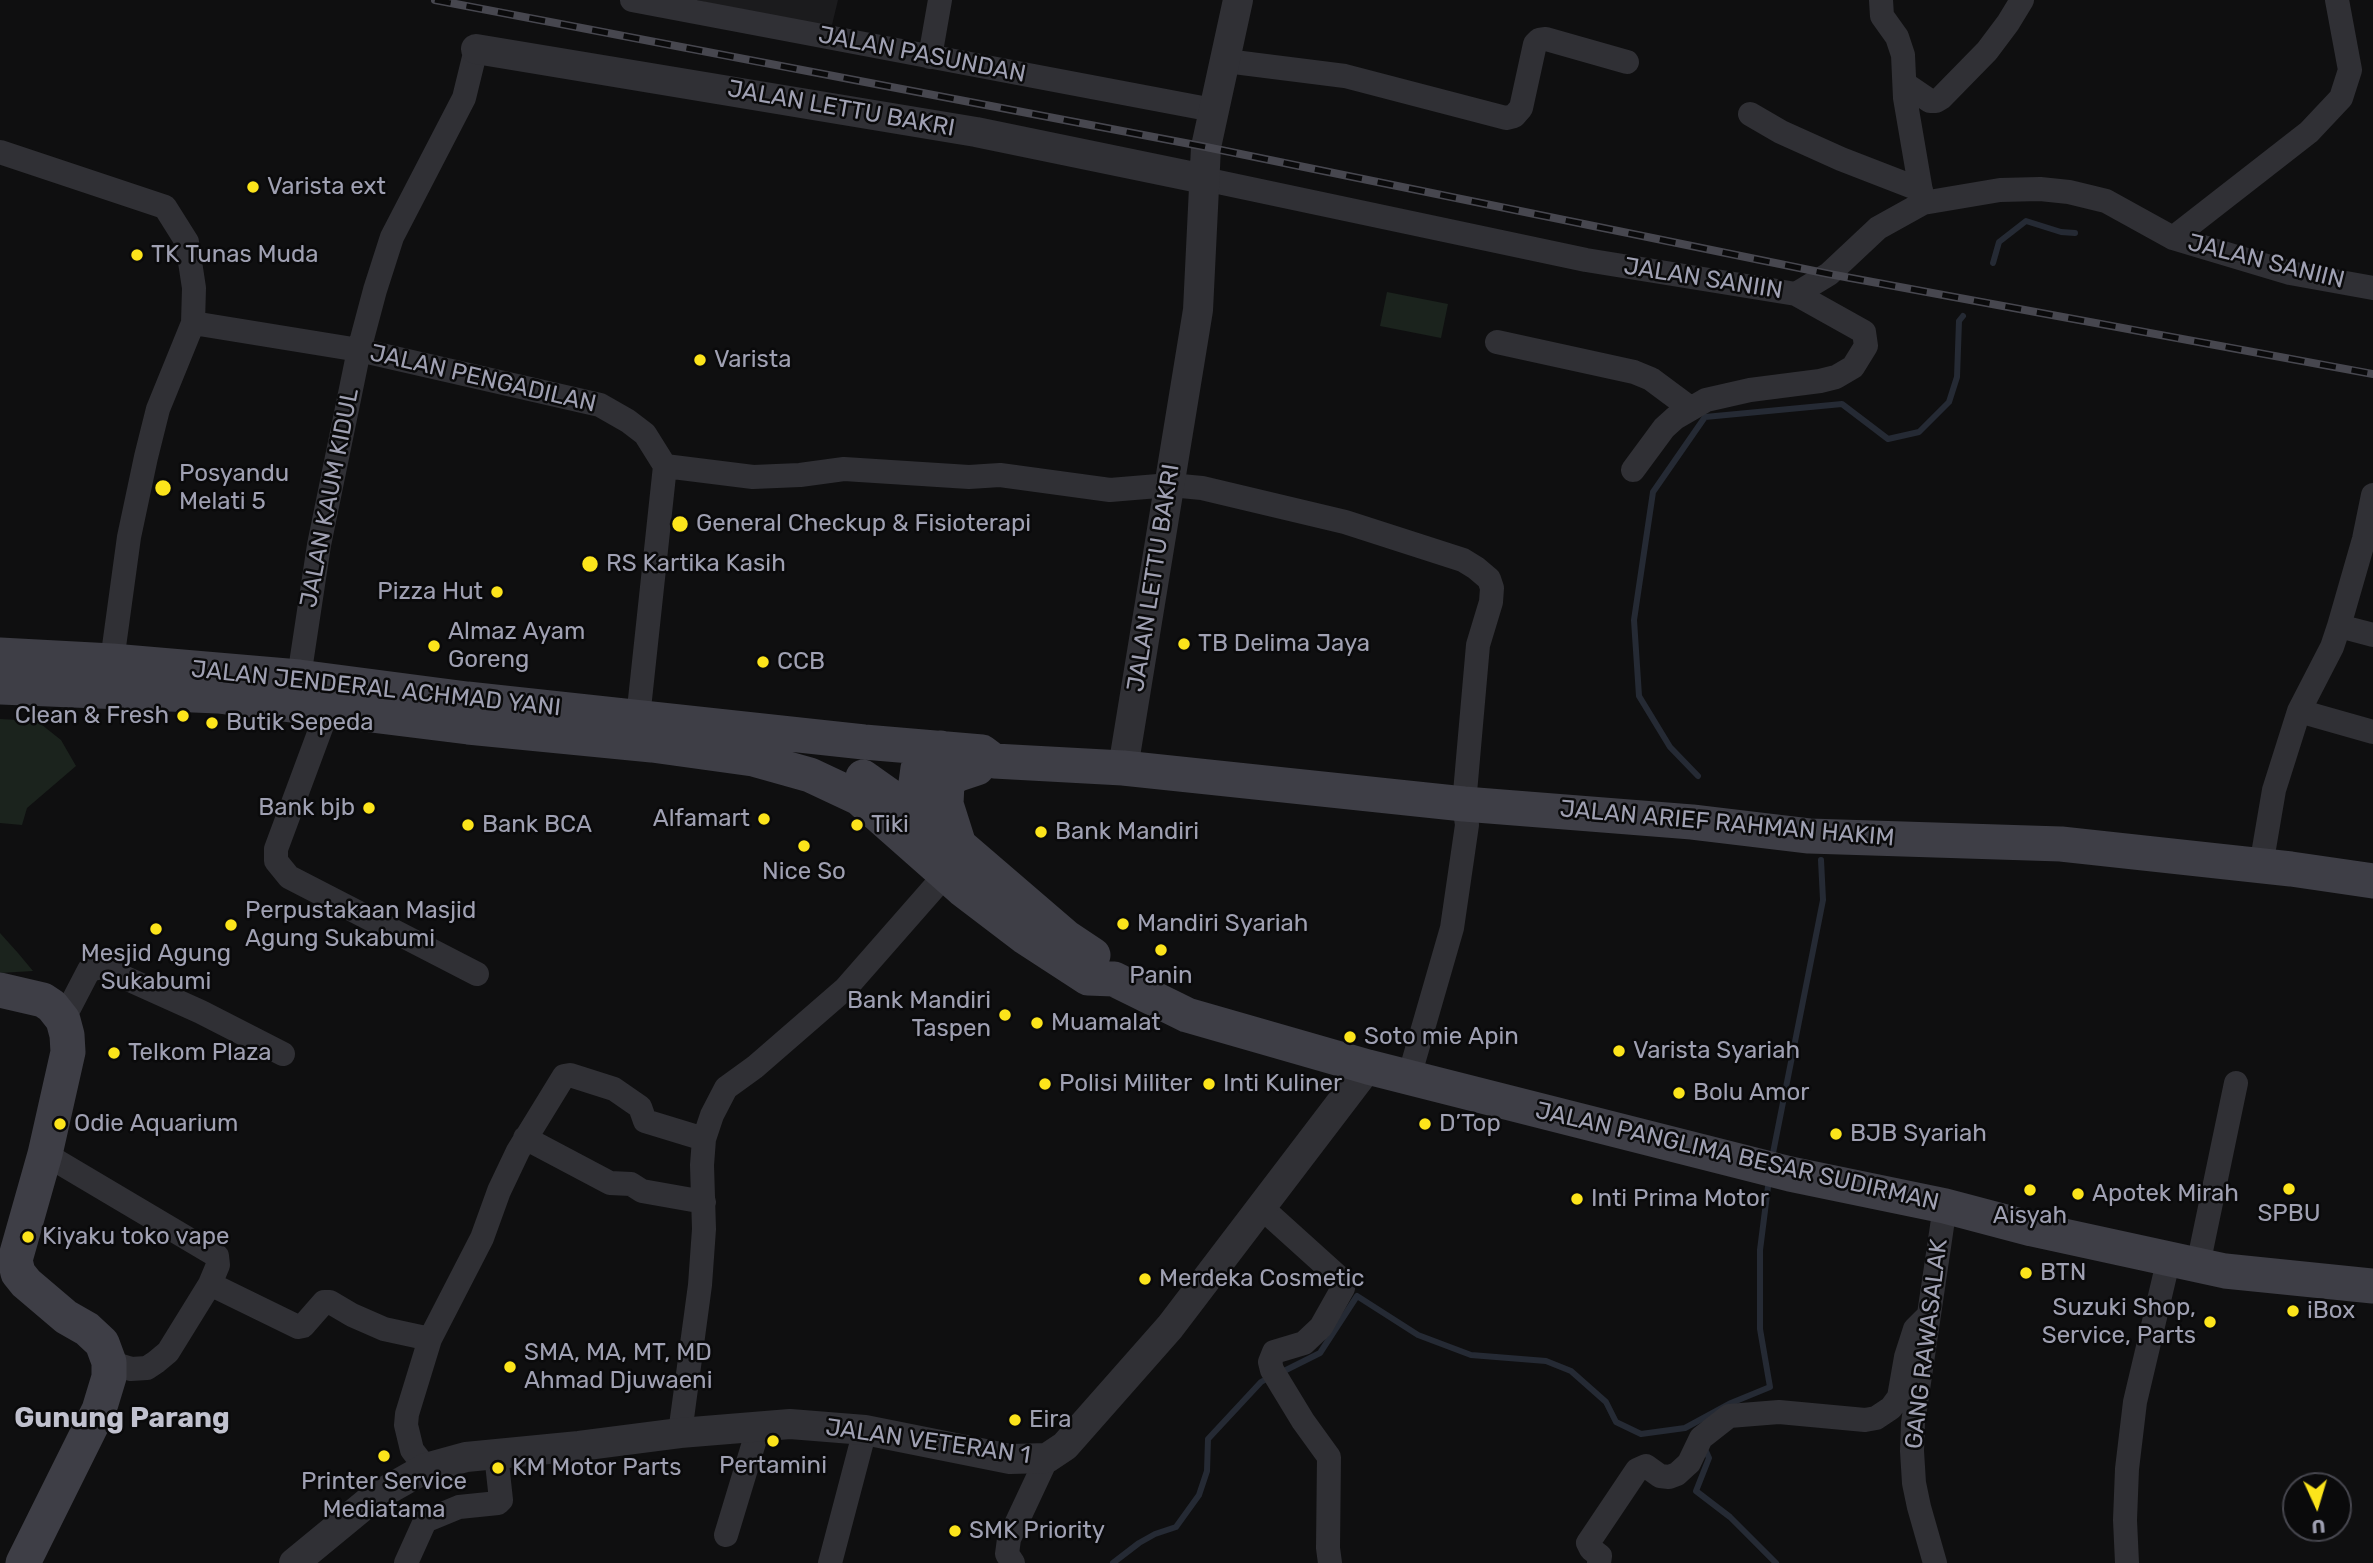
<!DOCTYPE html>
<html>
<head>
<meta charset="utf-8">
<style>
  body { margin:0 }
  #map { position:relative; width:2373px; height:1563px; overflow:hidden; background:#0f0f10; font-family:Rubik,sans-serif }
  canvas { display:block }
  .north { position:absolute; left:2282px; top:1472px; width:70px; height:70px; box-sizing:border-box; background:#0a0a0b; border:2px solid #46464e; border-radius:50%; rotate:176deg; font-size:19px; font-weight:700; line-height:28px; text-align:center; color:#9fa0b2 }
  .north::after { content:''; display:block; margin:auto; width:24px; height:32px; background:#fce41b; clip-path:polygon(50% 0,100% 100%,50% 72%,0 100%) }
</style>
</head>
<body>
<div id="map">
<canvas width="2373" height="1563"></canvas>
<div class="north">U</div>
</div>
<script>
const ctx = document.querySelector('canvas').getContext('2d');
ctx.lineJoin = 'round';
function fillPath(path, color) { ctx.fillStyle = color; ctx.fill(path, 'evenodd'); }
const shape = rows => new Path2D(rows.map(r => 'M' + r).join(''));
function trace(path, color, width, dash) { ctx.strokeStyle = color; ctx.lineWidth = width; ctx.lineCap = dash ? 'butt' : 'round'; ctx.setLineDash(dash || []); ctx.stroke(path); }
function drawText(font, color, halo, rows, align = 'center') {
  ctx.font = font + ' Rubik,sans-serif'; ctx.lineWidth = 5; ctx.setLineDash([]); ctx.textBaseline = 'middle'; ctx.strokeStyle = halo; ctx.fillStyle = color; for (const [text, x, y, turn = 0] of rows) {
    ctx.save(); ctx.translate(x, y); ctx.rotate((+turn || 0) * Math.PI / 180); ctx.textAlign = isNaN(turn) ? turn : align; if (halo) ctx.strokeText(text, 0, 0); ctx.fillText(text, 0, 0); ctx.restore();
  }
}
fillPath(shape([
  [697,0,838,0,830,33]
]), '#1b1b1d');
fillPath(shape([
  [1387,292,1448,304,1441,338,1380,326],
  [0,719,37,721,61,740,76,766,27,808,22,825,0,823],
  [0,933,18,953,33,971,0,973]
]), '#1b231d');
trace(shape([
  [1993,263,1999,242,2026,221,2061,232,2075,233],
  [1698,776,1670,747,1639,696,1634,620,1653,492,1705,417,1842,404,1888,439,1919,432,1949,402,1957,377,1959,321,1963,316],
  [1772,1158,1823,900,1821,860],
  [1280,1373,1320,1353,1357,1296,1418,1335,1471,1355,1546,1361,1571,1371,1606,1402,1616,1422,1641,1434,1685,1428,1731,1403,1770,1387,1760,1329,1760,1250,1769,1179],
  [1704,1447,1709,1458,1696,1491,1730,1517,1776,1563],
  [1113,1563,1139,1543,1155,1534,1176,1527,1199,1495,1207,1471,1208,1439,1261,1382,1270,1377]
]), '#252a34', 6);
trace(shape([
  [632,0,1213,110],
  [1881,0,1882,16,1897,37,1903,55,1905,98,1923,203],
  [930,57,940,0],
  [1226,61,1345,76,1506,118,1514,116,1521,108,1535,44,1539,40,1546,39,1627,62],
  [1905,84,1930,101,1936,101,1941,98,1987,51,2008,23,2022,0],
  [1750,114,1781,132,1841,159,1921,190],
  [0,152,165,207,187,242,194,288,193,323,158,409,146,457,129,537,112,661],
  [1204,179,1586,260,1796,294,1829,274,1878,228,1923,203,2000,190,2040,189,2069,192,2106,201,2173,238,2290,273,2373,288],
  [2173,238,2309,132,2341,98,2350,70,2337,0],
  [193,323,359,350,600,405,628,421,645,434,665,466,638,718],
  [1497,342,1634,372,1651,379,1690,408],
  [665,466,753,477,800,475,844,469,969,477,1000,475,1110,490,1170,485,1202,488,1345,522,1463,560,1476,568,1489,579,1492,588,1491,602,1478,645,1464,804,1467,825,1452,928,1409,1077],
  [1633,470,1664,428,1675,418,1706,400,1750,390,1820,381,1836,377,1853,367,1866,346,1864,332,1796,294],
  [2339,626,2373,635],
  [299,677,319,545,359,350,375,290,392,237,464,98,476,49],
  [328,709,276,849,276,861,289,877,477,974],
  [2299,711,2373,732],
  [2261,866,2274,790,2299,711,2332,647,2339,626,2364,539,2373,495],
  [63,1020,89,970,101,967,201,1012,283,1054],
  [525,1138,610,1183,631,1184,642,1191,704,1202],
  [45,1154,217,1256,218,1265,210,1284,298,1327,303,1326,324,1302,330,1302,352,1315,384,1329,430,1339,482,1238,499,1191,518,1151,564,1076,570,1075,614,1089,640,1107,645,1121,704,1139],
  [1262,1208,1344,1282,1343,1288,1321,1327,1304,1343,1274,1352,1270,1362,1272,1370,1303,1421,1329,1457,1328,1548,1330,1563],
  [2198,1265,2236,1083],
  [109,1362,131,1369,147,1368,156,1362,168,1352,210,1284],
  [680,1433,700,1285,704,1229,702,1165,704,1139,712,1115,726,1088,755,1067,846,988,946,874],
  [426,1468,412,1450,406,1425,407,1414,430,1339],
  [726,1535,759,1426],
  [406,1563,425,1521,459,1507,498,1503,501,1500,496,1454],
  [830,1563,865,1430],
  [1013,1563,1007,1554,1009,1539,1047,1458],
  [1599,1563,1600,1556,1591,1549,1588,1543,1637,1470,1646,1466,1660,1476,1669,1477,1677,1474,1689,1463,1701,1438,1729,1416,1779,1412,1865,1420,1876,1418,1891,1408,1899,1397,1906,1357,1915,1329,1929,1315],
  [1935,1563,1919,1507,1914,1483,1912,1451,1913,1423,1945,1206],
  [2127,1563,2125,1520,2127,1469,2135,1402,2169,1258]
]), '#303035', 24);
trace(shape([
  [476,49,976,132,1204,179],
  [1123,768,1198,310,1206,147,1238,0],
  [294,1563,373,1498,426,1468,466,1457,579,1446,680,1433,790,1424,865,1430,1010,1459,1047,1458,1065,1446,1170,1327,1368,1067]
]), '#303035', 30);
trace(shape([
  [0,655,112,661,299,677,467,699,864,742,982,752,994,761,1123,768,1464,804,1692,822,1809,836,2061,844,2291,869,2373,881],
  [0,687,218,696,468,727,652,745,753,759,810,775,859,798,962,889,1025,937,1088,978,1114,979,1187,1015,1368,1067,1790,1174,1945,1206,2032,1229,2225,1271,2373,1286],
  [863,777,959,845,1066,937,1093,955],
  [918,831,915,790,918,768,928,755,941,748],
  [959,845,946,804,947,783,956,775,977,768],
  [0,990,43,1000,52,1006,63,1020,67,1035,68,1052,45,1154,15,1260,18,1273,26,1283,66,1317,87,1329,102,1343,109,1362,109,1377,99,1410,23,1563]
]), '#3e3e46', 35);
const rail = shape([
  [435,0,1206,147,1829,274,2373,374]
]);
trace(rail, '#47474f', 8);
trace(rail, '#0a0a0b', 5, [16]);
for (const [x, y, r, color] of [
  [253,187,7,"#fce41b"],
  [137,255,7,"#fce41b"],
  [700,360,7,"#fce41b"],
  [163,488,9,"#fce41b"],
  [680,524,9,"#fce41b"],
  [590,564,9,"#fce41b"],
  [497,592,7,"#fce41b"],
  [1184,644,7,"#fce41b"],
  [434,646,7,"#fce41b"],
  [763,662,7,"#fce41b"],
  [183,716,7,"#fce41b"],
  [212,723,7,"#fce41b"],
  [369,808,7,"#fce41b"],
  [764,819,7,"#fce41b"],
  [468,825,7,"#fce41b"],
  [857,825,7,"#fce41b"],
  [1041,832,7,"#fce41b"],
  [804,846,7,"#fce41b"],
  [1123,924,7,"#fce41b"],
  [231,925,7,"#fce41b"],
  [156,929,7,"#fce41b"],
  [1161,950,7,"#fce41b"],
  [1005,1015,7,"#fce41b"],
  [1037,1023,7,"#fce41b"],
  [1350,1037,7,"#fce41b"],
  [1619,1051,7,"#fce41b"],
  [114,1053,7,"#fce41b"],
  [1045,1084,7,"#fce41b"],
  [1209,1084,7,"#fce41b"],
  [1679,1093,7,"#fce41b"],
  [60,1124,7,"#fce41b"],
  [1425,1124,7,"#fce41b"],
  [1836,1134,7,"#fce41b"],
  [2289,1189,7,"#fce41b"],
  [2030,1190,7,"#fce41b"],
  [2078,1194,7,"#fce41b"],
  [1577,1199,7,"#fce41b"],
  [28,1237,7,"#fce41b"],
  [2026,1273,7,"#fce41b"],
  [1145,1279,7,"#fce41b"],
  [2293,1311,7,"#fce41b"],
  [2210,1322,7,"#fce41b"],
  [510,1367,7,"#fce41b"],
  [1015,1420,7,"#fce41b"],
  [773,1441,7,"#fce41b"],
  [384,1456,7,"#fce41b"],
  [498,1468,7,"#fce41b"],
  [955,1531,7,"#fce41b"]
]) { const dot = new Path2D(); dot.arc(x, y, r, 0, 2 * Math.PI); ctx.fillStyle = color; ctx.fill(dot); trace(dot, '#0a0a0b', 2.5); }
drawText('24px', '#9fa0b2', '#0a0a0b', [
  ["JALAN PASUNDAN",922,55,11],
  ["JALAN LETTU BAKRI",841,109,10],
  ["JALAN SANIIN",2266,262,14],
  ["JALAN SANIIN",1703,279,9],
  ["JALAN PENGADILAN",483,379,13],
  ["JALAN KAUM KIDUL",330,498,-79],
  ["JALAN LETTU BAKRI",1154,578,-81],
  ["JALAN JENDERAL ACHMAD YANI",376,689,6],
  ["JALAN ARIEF RAHMAN HAKIM",1727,824,5],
  ["JALAN PANGLIMA BESAR SUDIRMAN",1737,1157,13],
  ["GANG RAWASALAK",1927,1344,-83],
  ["JALAN VETERAN 1",928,1442,8]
]);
drawText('24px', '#9fa0b2', '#0a0a0b', [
  ["Varista ext",267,187],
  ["TK Tunas Muda",151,255],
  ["Varista",714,360],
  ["Posyandu",179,474],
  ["Melati 5",179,502],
  ["General Checkup & Fisioterapi",696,524],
  ["RS Kartika Kasih",606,564],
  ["Pizza Hut",483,592,"right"],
  ["Almaz Ayam",448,632],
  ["Goreng",448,660],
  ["TB Delima Jaya",1198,644],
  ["CCB",777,662],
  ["Clean & Fresh",169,716,"right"],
  ["Butik Sepeda",226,723],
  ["Bank bjb",355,808,"right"],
  ["Alfamart",750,819,"right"],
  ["Bank BCA",482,825],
  ["Tiki",871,825],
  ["Bank Mandiri",1055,832],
  ["Nice So",804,872,"center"],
  ["Perpustakaan Masjid",245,911],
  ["Agung Sukabumi",245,939],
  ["Mandiri Syariah",1137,924],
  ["Mesjid Agung",156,954,"center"],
  ["Sukabumi",156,982,"center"],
  ["Panin",1161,976,"center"],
  ["Bank Mandiri",991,1001,"right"],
  ["Taspen",991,1029,"right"],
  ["Muamalat",1051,1023],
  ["Soto mie Apin",1364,1037],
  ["Varista Syariah",1633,1051],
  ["Telkom Plaza",128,1053],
  ["Polisi Militer",1059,1084],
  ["Inti Kuliner",1223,1084],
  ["Bolu Amor",1693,1093],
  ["Odie Aquarium",74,1124],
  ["D’Top",1439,1124],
  ["BJB Syariah",1850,1134],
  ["Apotek Mirah",2092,1194],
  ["Inti Prima Motor",1591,1199],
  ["SPBU",2289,1214,"center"],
  ["Aisyah",2030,1216,"center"],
  ["Kiyaku toko vape",42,1237],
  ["BTN",2040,1273],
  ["Merdeka Cosmetic",1159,1279],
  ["Suzuki Shop,",2196,1308,"right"],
  ["Service, Parts",2196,1336,"right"],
  ["iBox",2307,1311],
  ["SMA, MA, MT, MD",524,1353],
  ["Ahmad Djuwaeni",524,1381],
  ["Eira",1029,1420],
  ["Pertamini",773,1466,"center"],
  ["KM Motor Parts",512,1468],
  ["Printer Service",384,1482,"center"],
  ["Mediatama",384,1510,"center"],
  ["SMK Priority",969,1531]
], 'left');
drawText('bold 28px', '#c0c1ce', '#0a0a0b', [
  ["Gunung Parang",122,1419]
]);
</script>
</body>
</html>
